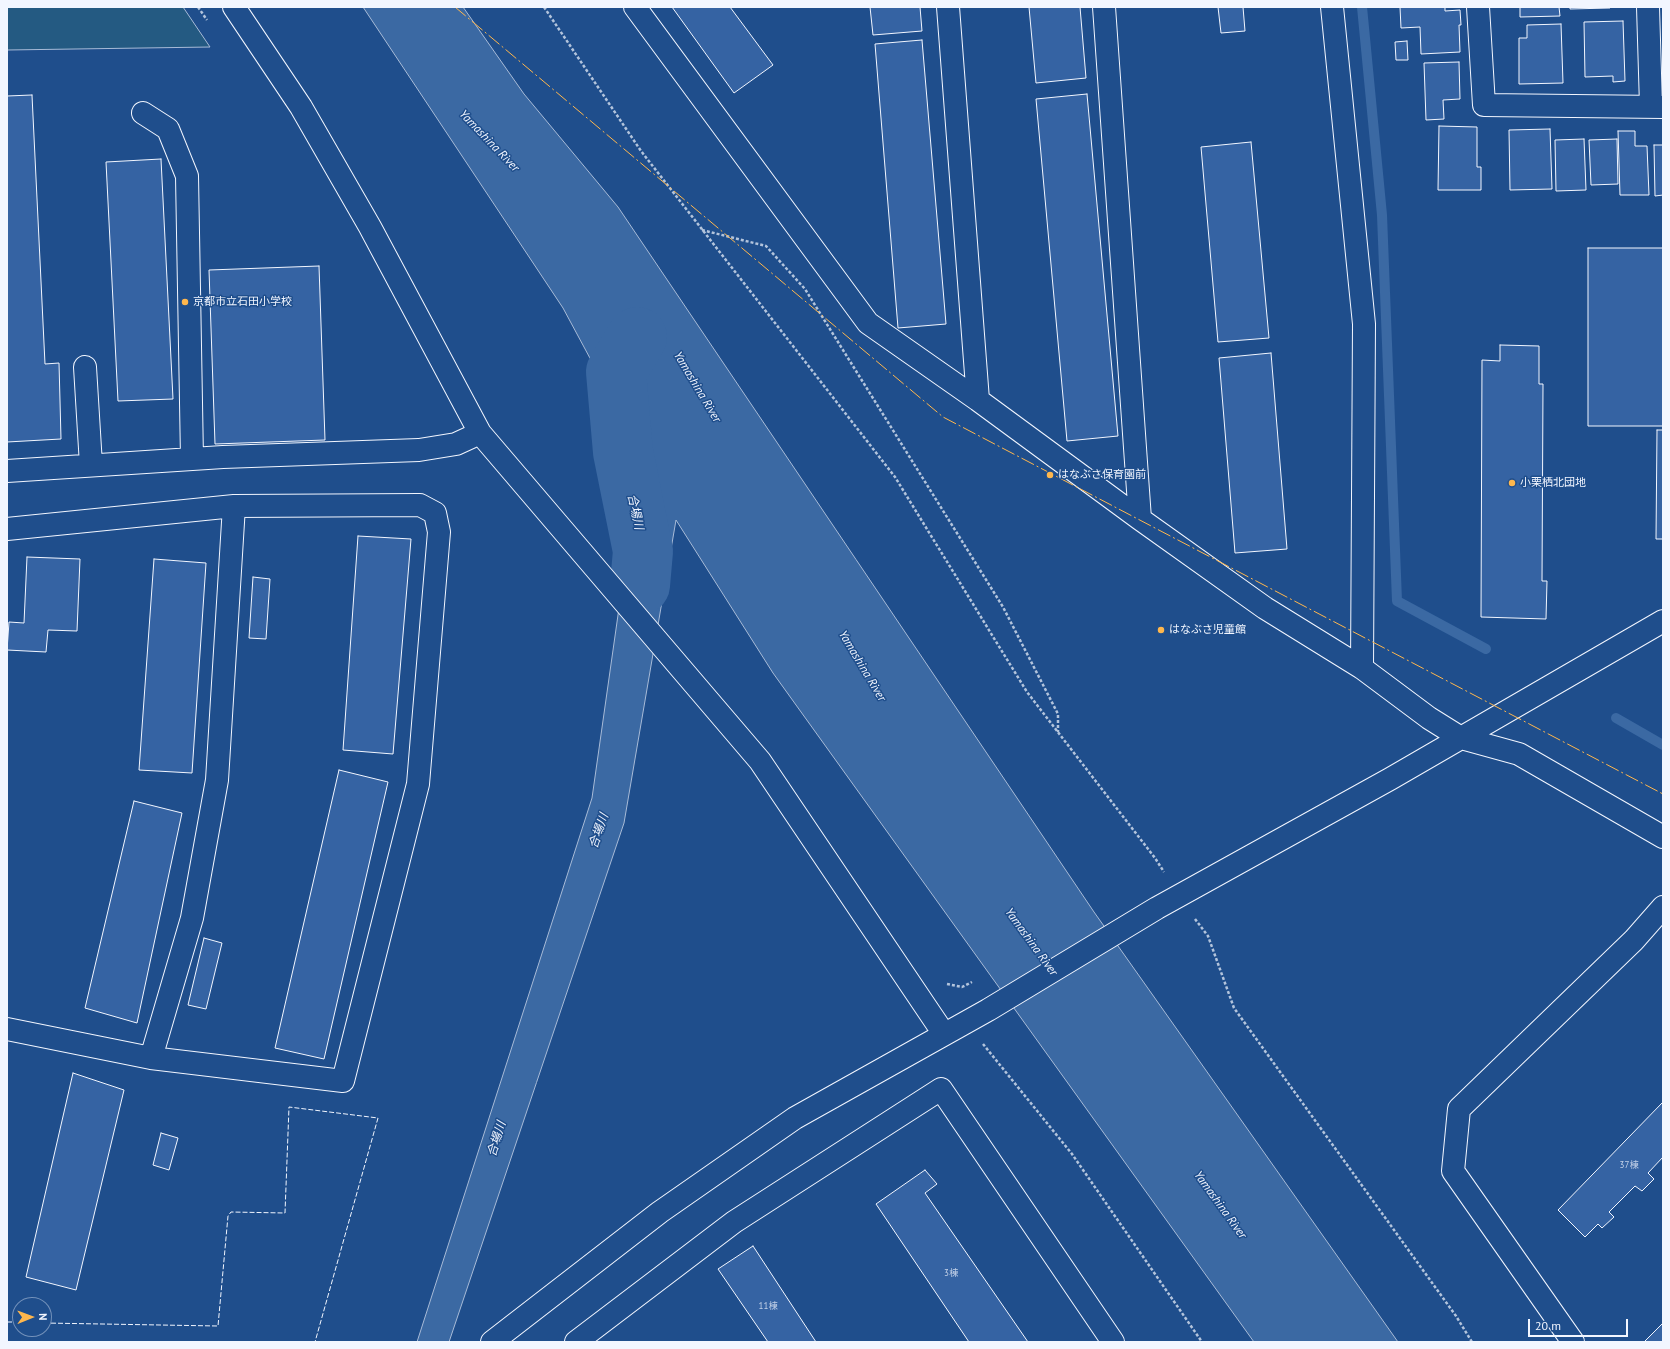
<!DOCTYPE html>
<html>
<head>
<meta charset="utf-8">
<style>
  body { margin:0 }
  #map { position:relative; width:1670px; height:1349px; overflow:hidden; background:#1f4e8c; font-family:"PT Sans",sans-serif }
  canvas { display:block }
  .frame { position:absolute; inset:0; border:8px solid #f2f6ff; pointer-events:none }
  .north { position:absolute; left:12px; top:1297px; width:40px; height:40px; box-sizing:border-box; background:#1f4e8c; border:1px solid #7391ba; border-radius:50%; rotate:89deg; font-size:11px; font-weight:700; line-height:16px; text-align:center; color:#f2f6ff }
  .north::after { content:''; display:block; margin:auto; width:14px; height:18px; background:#ffb74d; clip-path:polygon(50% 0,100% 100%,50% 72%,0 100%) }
  .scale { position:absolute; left:1528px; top:1319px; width:100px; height:18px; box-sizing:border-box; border:2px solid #f2f6ff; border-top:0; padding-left:5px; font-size:12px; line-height:14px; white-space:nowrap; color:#f2f6ff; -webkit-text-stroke:3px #1f4e8c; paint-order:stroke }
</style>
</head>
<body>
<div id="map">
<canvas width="1670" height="1349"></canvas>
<div class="frame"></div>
<div class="north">N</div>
<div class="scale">20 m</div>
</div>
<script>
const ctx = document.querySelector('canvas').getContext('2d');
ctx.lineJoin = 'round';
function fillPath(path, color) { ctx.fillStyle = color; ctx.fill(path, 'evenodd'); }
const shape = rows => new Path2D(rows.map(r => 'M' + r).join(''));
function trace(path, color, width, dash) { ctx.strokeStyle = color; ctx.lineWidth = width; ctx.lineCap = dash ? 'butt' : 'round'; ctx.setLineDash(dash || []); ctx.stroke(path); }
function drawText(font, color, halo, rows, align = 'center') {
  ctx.font = font + ' "PT Sans","Noto Sans JP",sans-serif'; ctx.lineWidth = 3; ctx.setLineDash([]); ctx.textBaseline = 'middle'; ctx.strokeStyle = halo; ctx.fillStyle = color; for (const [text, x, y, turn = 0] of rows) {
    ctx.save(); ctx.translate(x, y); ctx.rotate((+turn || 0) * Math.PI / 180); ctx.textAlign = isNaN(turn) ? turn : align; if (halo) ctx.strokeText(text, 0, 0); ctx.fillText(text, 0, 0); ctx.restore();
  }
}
const green = shape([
  [7,7,183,7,210,47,7,50,7,7]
]);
fillPath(green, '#245a82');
trace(green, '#a8bbd7', 1);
const water = shape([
  [363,7,463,7,524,94,618,207,1094,912,1398,1342,1254,1342,773,673,676,520,624,823,449,1342,417,1342,592,798,641,453,563,308,363,7]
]);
fillPath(water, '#3b69a3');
trace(water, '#a8bbd7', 1);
trace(shape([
  [1362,7,1382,215,1397,601,1486,649],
  [1616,718,1663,745]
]), '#3b69a3', 10);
trace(shape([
  [637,337,616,372,623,452,643,551,640,585]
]), '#3b69a3', 60);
const building = shape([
  [672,7,730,7,773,65,734,93,672,7],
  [870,7,920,7,922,31,873,35,870,7],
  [1029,7,1080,7,1086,78,1036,83,1029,7],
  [1218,7,1243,7,1245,31,1221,33,1218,7],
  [1400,7,1445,7,1445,11,1460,10,1461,25,1459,25,1460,52,1421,54,1420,27,1401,28,1400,7],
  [1520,7,1559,7,1560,16,1520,17,1520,7],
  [1570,7,1610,7,1610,8,1570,9,1570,7],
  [1623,21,1625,81,1613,82,1613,76,1585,77,1584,22,1623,21],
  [1561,24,1563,83,1519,84,1519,38,1527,38,1527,25,1561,24],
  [922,40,946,324,898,328,875,44,922,40],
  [1407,41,1408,60,1396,60,1395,42,1407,41],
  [1459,62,1460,99,1443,100,1444,119,1426,120,1424,63,1459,62],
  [1087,94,1118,436,1067,441,1036,99,1087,94],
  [32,95,45,364,59,363,61,439,7,442,7,96,32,95],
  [1439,126,1477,127,1477,167,1481,167,1481,190,1438,190,1439,126],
  [1550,129,1552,189,1510,190,1509,130,1550,129],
  [1618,131,1635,131,1635,146,1647,146,1649,195,1620,195,1618,131],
  [1584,139,1586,190,1556,191,1555,140,1584,139],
  [1617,139,1618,184,1591,185,1589,140,1617,139],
  [1251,142,1269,338,1218,342,1201,147,1251,142],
  [1654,145,1663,145,1663,195,1655,196,1654,145],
  [161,159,173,399,118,401,106,162,161,159],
  [1588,248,1663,248,1663,426,1588,426,1588,248],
  [319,266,325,440,215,444,209,270,319,266],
  [1500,345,1539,346,1539,384,1543,384,1542,581,1547,581,1546,619,1481,617,1482,360,1500,361,1500,345],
  [1271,353,1287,549,1235,553,1219,358,1271,353],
  [1657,430,1663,430,1663,539,1656,539,1657,430],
  [358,536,411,539,393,754,343,750,358,536],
  [27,557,80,559,77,631,48,630,46,652,7,650,9,622,24,623,27,557],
  [154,559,206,563,192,773,139,770,154,559],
  [253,577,270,579,266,639,249,638,253,577],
  [339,770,388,782,324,1059,275,1048,339,770],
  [134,801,182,813,137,1023,85,1008,134,801],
  [204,938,222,943,206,1009,188,1005,204,938],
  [73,1073,124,1090,76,1290,26,1277,73,1073],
  [1663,1102,1663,1157,1648,1173,1654,1179,1642,1191,1635,1186,1609,1212,1614,1217,1602,1228,1598,1224,1585,1237,1558,1210,1663,1102],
  [161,1133,178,1138,169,1170,153,1165,161,1133],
  [925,1170,937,1184,925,1193,1028,1342,969,1342,876,1204,925,1170],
  [753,1246,816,1342,768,1342,718,1269,753,1246],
  [1663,1323,1663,1342,1646,1342,1645,1341,1663,1323]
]);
fillPath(building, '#3563a3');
trace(building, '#f2f6ff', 1);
const minor = shape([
  [234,7,301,107,370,227,480,433,760,761,944,1034],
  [635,7,868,323,978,400,1140,519,1265,608,1362,668,1429,718,1461,738,1519,754,1663,837],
  [948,7,978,400],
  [1104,7,1140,519],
  [1332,7,1364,324,1362,668],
  [1478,7,1484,105,1663,107],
  [1648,7,1651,106],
  [143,113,168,129,187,176,192,459],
  [85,367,91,465],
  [7,471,223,457,419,450,456,444,480,433],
  [7,529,234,506,420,505,435,513,439,532,418,784,343,1081,151,1058,7,1029],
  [151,1058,192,918,217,780,234,506],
  [492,1342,660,1212,795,1118,988,1010,1157,908,1390,779,1663,621],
  [576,1342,734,1222,941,1089,1113,1342],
  [1573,1342,1453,1171,1459,1109,1634,940,1663,907]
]);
trace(minor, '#f2f6ff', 24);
trace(shape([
  [198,7,207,20],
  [544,7,641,151,895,477,1027,692,1155,858,1164,872],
  [702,230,766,246,805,289,1003,607,1058,714,1058,732],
  [1195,919,1208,936,1234,1008,1456,1316,1472,1342],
  [947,984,962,987,972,982],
  [983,1044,1072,1154,1202,1342]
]), '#b3c4dc', 2.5, [3, 2]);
trace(minor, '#1f4e8c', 22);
trace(shape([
  [7,1322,20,1322],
  [44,1323,218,1326,228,1216,231,1212,285,1213,289,1107,378,1118,315,1342]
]), '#f2f6ff', 1, [5, 2]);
trace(shape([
  [455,7,943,417,1663,794]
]), '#ffb74d', 1, [14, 3, 2, 3]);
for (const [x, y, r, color] of [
  [185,302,4,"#ffb74d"],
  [1050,475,4,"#ffb74d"],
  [1512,483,4,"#ffb74d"],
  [1161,630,4,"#ffb74d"]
]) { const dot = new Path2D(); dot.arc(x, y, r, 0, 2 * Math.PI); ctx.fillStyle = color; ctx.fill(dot); trace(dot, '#1f4e8c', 1.5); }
drawText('9px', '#c3d1e8', null, [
  ["37棟",1629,1165],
  ["3棟",951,1273],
  ["11棟",768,1306]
]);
drawText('11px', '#f2f6ff', '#1f4e8c', [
  ["京都市立石田小学校",193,302],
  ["はなぶさ保育園前",1058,475],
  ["小栗栖北団地",1520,483],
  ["はなぶさ児童館",1169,630]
], 'left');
drawText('italic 12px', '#f2f6ff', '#1f4e8c', [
  ["Yamashina River",489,141,46],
  ["Yamashina River",697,387,59],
  ["合場川",635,512,78],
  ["Yamashina River",862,666,59],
  ["合場川",599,831,-71],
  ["Yamashina River",1031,942,54],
  ["合場川",497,1139,-73],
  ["Yamashina River",1220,1205,54]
]);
</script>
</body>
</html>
